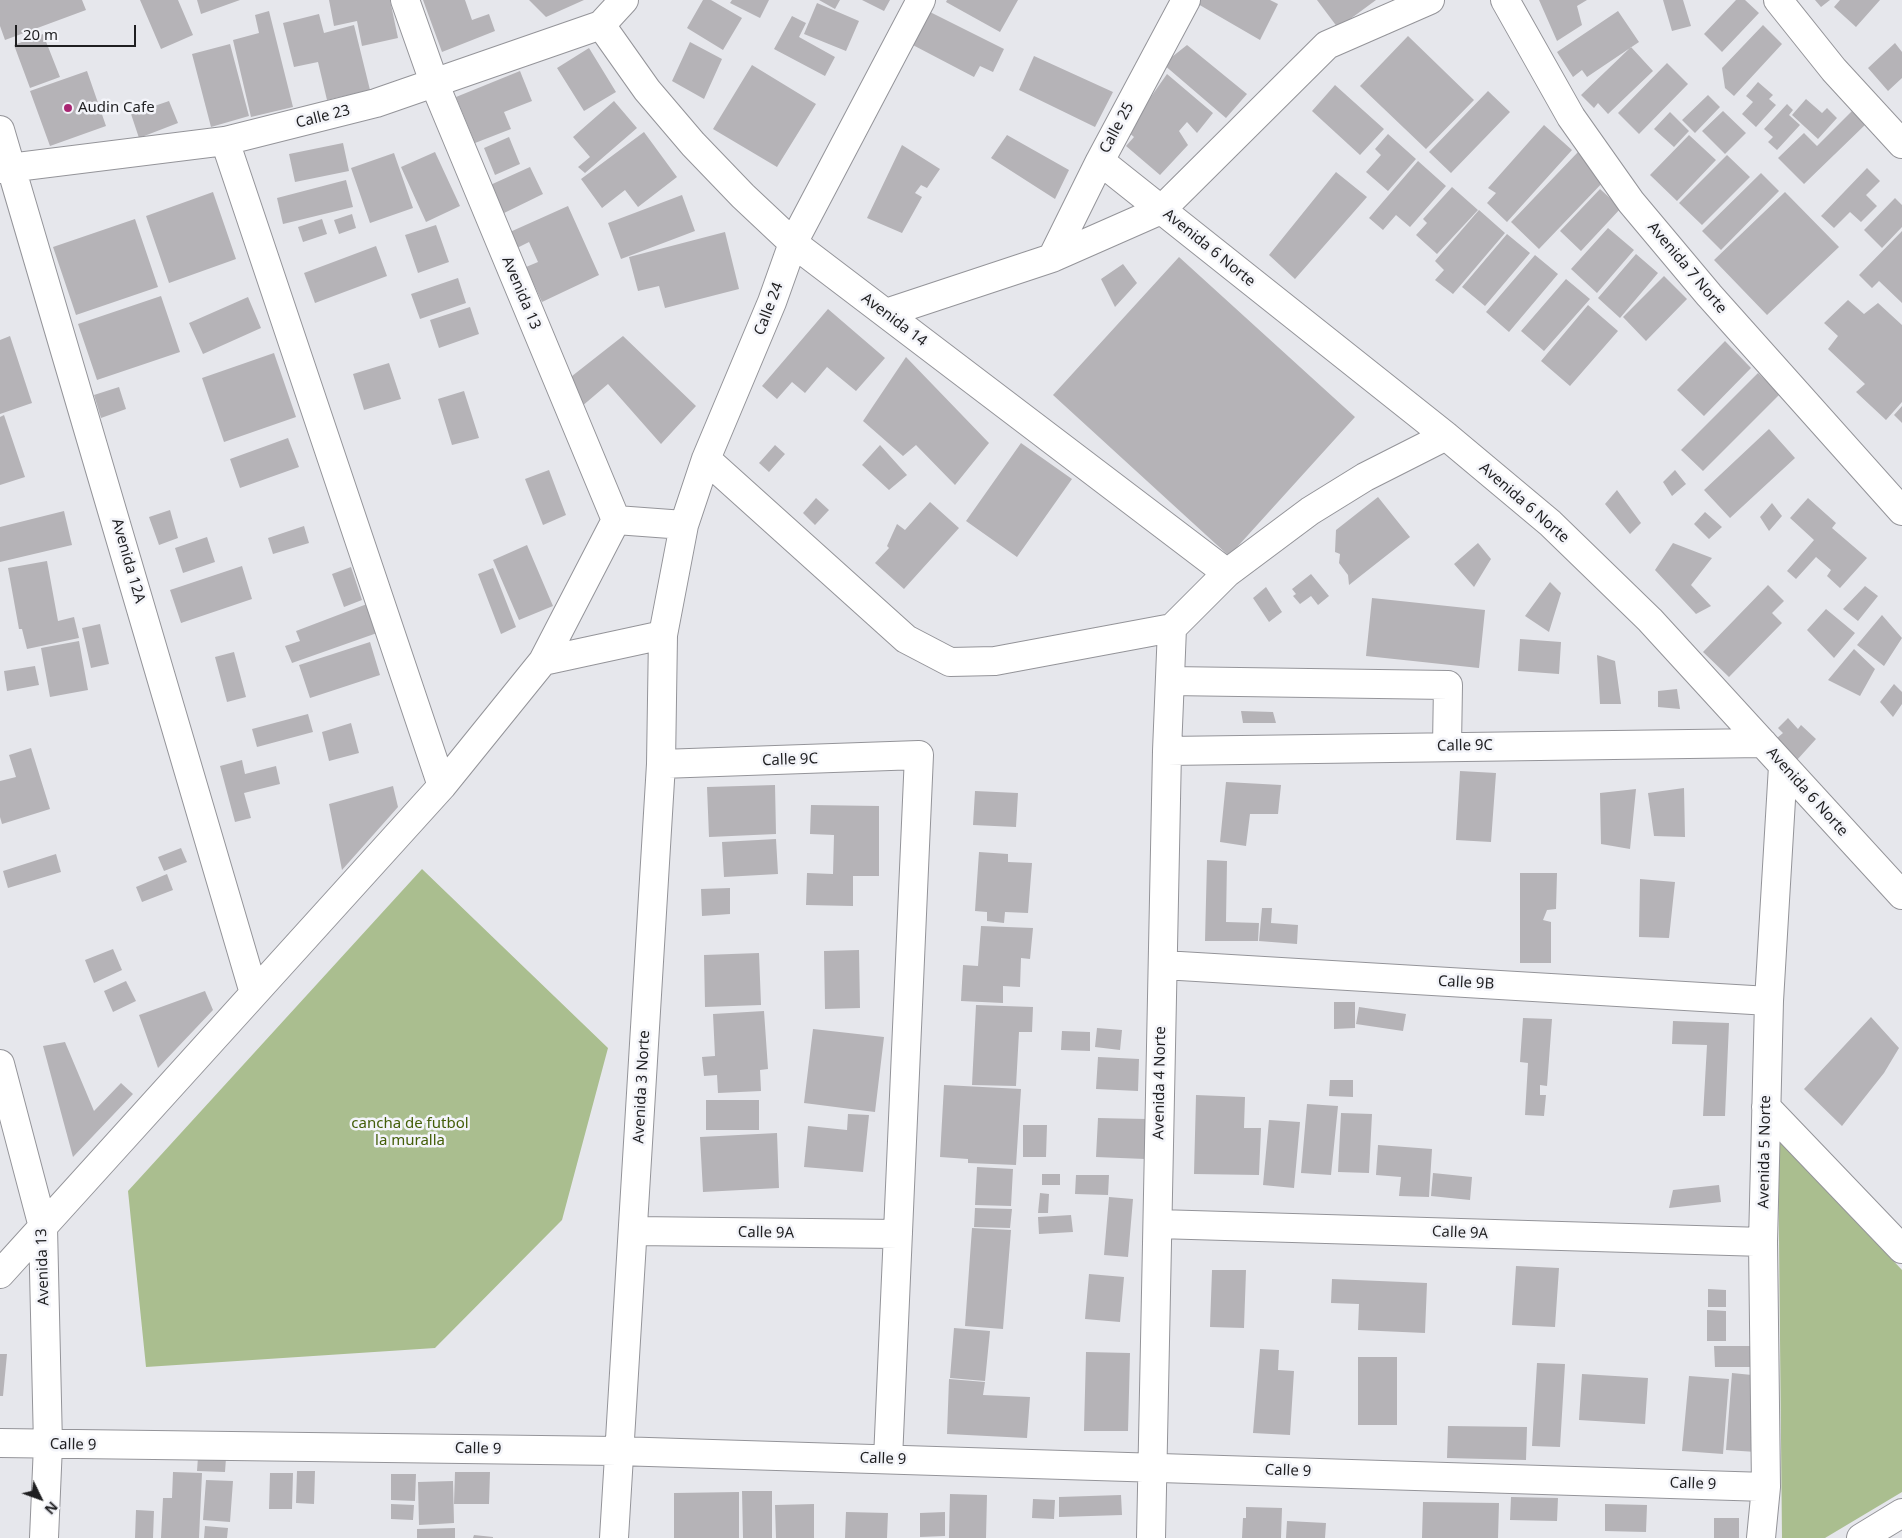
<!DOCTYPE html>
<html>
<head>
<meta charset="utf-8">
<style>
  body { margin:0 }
  #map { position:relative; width:1902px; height:1538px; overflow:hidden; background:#e6e7ec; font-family:"Noto Sans",sans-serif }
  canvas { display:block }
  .north { position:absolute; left:15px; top:1473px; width:50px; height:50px; -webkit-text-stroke:4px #f3f4f9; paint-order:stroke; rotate:132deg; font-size:14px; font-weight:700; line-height:20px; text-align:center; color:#1f1f21 }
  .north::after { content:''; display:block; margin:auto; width:18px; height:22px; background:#1f1f21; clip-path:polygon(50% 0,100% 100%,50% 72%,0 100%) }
  .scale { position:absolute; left:15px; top:25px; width:121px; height:22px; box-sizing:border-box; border:2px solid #1f1f21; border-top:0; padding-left:6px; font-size:15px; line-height:18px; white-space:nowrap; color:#1f1f21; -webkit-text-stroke:4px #f3f4f9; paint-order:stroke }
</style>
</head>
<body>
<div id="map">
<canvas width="1902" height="1538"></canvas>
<div class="north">N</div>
<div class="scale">20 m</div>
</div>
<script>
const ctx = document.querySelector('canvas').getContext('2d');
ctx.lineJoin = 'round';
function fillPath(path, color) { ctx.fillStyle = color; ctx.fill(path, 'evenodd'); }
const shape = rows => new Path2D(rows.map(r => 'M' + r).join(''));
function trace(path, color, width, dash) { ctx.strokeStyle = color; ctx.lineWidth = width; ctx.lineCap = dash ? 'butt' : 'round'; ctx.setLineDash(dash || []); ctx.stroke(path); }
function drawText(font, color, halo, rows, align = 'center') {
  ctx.font = font + ' "Noto Sans",sans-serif'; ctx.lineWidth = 5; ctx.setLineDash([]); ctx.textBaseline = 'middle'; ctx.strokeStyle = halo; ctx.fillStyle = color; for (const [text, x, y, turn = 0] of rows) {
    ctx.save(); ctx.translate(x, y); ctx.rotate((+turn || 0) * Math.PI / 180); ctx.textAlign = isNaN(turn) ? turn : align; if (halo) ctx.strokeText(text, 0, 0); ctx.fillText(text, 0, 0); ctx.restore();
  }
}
fillPath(shape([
  [422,869,608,1048,562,1220,435,1348,146,1367,128,1191],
  [1778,1140,1902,1270,1902,1492,1825,1538,1782,1538]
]), '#aabe8f');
fillPath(shape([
  [0,0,82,0,86,10,5,40,0,26],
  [140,0,178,0,193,35,161,49],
  [197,0,240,0,201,14],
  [329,0,390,0,398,38,362,46,357,21,334,26],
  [423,0,465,0,472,20,489,14,495,31,442,52],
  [529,0,584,0,546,17],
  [703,0,711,0,742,18,723,50,687,28],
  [732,0,769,0,760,18,730,3],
  [819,0,840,0,835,9],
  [862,0,890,0,884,11],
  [947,0,1018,0,1000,32,946,2],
  [1191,0,1270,0,1278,4,1260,40],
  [1317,0,1376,0,1338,28],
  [1539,0,1587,0,1577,6,1582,25,1557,41],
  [1663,0,1683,0,1691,26,1672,31],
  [1736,0,1745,0,1759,13,1722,52,1704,34],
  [1815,0,1830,0,1821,7],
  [1840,0,1880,0,1856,27,1834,7],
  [817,3,859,21,846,51,804,34],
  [926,10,1004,49,993,72,980,66,974,77,909,43],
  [269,11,293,107,251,117,233,40,259,33,255,15],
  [1618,11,1639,42,1587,77,1582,70,1573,77,1557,52],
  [319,14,324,33,354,25,370,90,327,100,318,62,294,67,283,23],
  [792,16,806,23,799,37,835,57,825,76,774,49],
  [1763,25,1782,44,1734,96,1725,88,1722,68],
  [43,34,60,77,30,88,14,45],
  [1408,36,1474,100,1426,149,1360,86],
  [690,42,722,59,704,99,672,81],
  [1895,43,1902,52,1902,78,1888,91,1868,68],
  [230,44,249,116,211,127,192,54],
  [1187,45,1247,94,1226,118,1163,64],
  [1631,47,1653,71,1608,114,1598,103,1594,108,1581,95],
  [589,48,616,92,584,111,557,68],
  [1034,56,1113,92,1095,127,1019,90],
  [1667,63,1688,84,1639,134,1618,113],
  [752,65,816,104,777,167,713,129],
  [87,71,106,126,50,146,30,91],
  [520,71,532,101,504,112,511,129,475,143,456,97],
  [1167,74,1213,113,1197,133,1187,122,1179,131,1188,145,1160,175,1126,146,1134,137,1127,131],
  [1758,82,1773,95,1769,99,1776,105,1756,127,1742,114,1753,102,1746,96],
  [1335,85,1384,129,1360,155,1312,111],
  [1488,91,1510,112,1451,173,1429,152],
  [1708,95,1720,107,1695,133,1682,120],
  [1806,99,1822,113,1827,108,1837,118,1818,139,1792,115],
  [169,101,178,123,139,138,131,114],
  [614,101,637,128,585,173,578,167,590,157,573,137],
  [1787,104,1793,110,1789,115,1800,125,1777,150,1768,142,1773,137,1764,129],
  [1853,110,1866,124,1804,184,1778,158,1804,133,1817,146],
  [1723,111,1746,133,1725,154,1702,131],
  [1670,112,1689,131,1674,147,1654,129],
  [1544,125,1572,150,1507,222,1487,203,1496,193,1488,188],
  [644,132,677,177,638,207,625,190,602,208,581,179],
  [1388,134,1416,159,1388,191,1366,172,1381,155,1375,149],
  [1007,135,1069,170,1055,199,991,158],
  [1689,135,1716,160,1677,201,1650,175],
  [509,137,520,164,495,175,484,148],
  [343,143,349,171,295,182,289,154],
  [902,145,940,169,927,188,921,185,915,193,922,197,902,233,867,218],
  [435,152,460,206,426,222,401,167],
  [1578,152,1606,179,1539,249,1511,222],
  [394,153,413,208,370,223,351,168],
  [1727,155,1750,177,1702,225,1679,203],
  [1418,161,1446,186,1410,227,1396,215,1383,230,1369,218],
  [530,167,543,194,502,214,488,186],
  [1867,168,1880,181,1866,195,1877,206,1861,222,1850,212,1834,228,1821,216],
  [1336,172,1367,197,1295,279,1269,255],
  [1761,173,1779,191,1721,250,1702,231],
  [346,180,353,207,283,224,277,198],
  [1452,187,1478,210,1437,254,1416,235,1427,223,1423,219],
  [1600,189,1621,208,1581,251,1560,231],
  [213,192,236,259,169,283,146,216],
  [1785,192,1839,247,1767,315,1714,260],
  [682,195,695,231,621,259,608,223],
  [1895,198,1902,205,1902,227,1882,248,1864,230],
  [568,206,599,275,542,302,526,267,538,262,529,242,517,248,510,232],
  [1479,210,1505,233,1453,294,1435,280,1444,270,1435,261],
  [352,214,356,228,339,234,334,220],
  [135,219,158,287,76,315,53,247],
  [322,219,327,234,303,242,298,227],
  [436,225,449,262,418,273,405,235],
  [1608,228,1634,250,1597,293,1571,269],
  [1902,231,1902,303,1879,281,1872,288,1859,275],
  [725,232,739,289,665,308,659,286,638,291,629,257],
  [1507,234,1530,253,1485,306,1462,287],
  [376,246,387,276,315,303,304,273],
  [1636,254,1658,273,1620,318,1598,298],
  [1535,255,1558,274,1509,332,1486,312],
  [1179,257,1355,417,1229,556,1053,395],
  [1123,264,1137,283,1115,307,1101,279],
  [1664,276,1687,299,1646,341,1623,317],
  [458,278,466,303,420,319,411,294],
  [1566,279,1590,299,1544,351,1521,331],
  [161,296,180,352,97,380,78,324],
  [248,297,261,328,203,354,189,323],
  [1848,300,1864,314,1878,303,1902,325,1902,402,1886,420,1856,392,1865,384,1828,349,1838,336,1824,323],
  [1588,305,1618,331,1570,386,1541,361],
  [470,307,479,334,439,348,430,320],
  [828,309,885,358,856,391,827,367,805,393,792,382,777,399,762,386],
  [10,336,32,403,0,414,0,340],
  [623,336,696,406,661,444,608,384,581,407,567,380],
  [1725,341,1751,368,1704,416,1677,390],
  [274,353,296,417,224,442,202,378],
  [906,357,989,443,955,485,916,445,903,456,863,421],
  [389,363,401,399,364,410,353,374],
  [1758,373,1780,394,1703,471,1681,450],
  [119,387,126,409,101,418,94,395],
  [464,391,479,438,452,445,438,399],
  [1902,406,1902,423,1894,415],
  [4,415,25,477,0,485,0,417],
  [1769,429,1795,458,1730,518,1704,490],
  [288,438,299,467,240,488,230,459],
  [1021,443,1072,479,1017,557,966,521],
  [775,445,785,454,769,472,759,463],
  [880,445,907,475,889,490,862,465],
  [549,470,566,515,543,525,525,479],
  [1675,470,1686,484,1672,496,1663,482],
  [1617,490,1641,523,1630,534,1605,504],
  [1378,497,1410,537,1349,585,1348,575,1339,563,1340,554,1335,552,1336,530],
  [816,498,829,510,815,525,803,513],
  [1808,498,1836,523,1832,528,1867,558,1840,588,1827,576,1831,570,1816,557,1796,579,1787,571,1814,540,1790,518],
  [930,502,959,528,904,589,875,563,889,548,887,546,897,524,905,530],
  [1772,503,1782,516,1769,531,1760,517],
  [170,510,178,538,159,545,149,517],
  [64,511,72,545,0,562,0,527],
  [1705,512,1722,527,1709,539,1694,524],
  [304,526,309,543,273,554,268,538],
  [207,537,215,562,183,573,175,548],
  [1478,543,1491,559,1474,587,1454,564],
  [1673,543,1712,558,1691,585,1711,606,1696,614,1655,570],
  [527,545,553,606,519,620,493,560],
  [47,561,58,621,74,617,79,638,27,649,22,629,19,629,8,568],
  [242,566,252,599,181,623,170,590],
  [351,567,362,600,344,607,332,574],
  [493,568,516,627,501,634,478,574],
  [1311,574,1329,596,1318,605,1311,596,1300,604,1293,596,1296,594,1292,589],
  [1550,582,1561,593,1549,632,1525,616],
  [1768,585,1784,601,1772,613,1782,623,1729,677,1703,652],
  [1865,586,1878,596,1858,621,1843,609],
  [1266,587,1282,612,1269,622,1253,598],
  [1372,598,1485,610,1479,668,1366,656],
  [367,604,377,633,292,663,285,646,300,641,296,631],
  [1826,609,1855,633,1834,658,1807,630],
  [1882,615,1902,638,1884,666,1857,645],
  [100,624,109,664,91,668,82,628],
  [1520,639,1561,642,1559,674,1518,671],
  [79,641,88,690,50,697,41,648],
  [370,642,380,675,310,698,299,665],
  [1854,649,1875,669,1860,696,1828,680],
  [234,652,246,697,227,702,215,657],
  [1597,655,1615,661,1621,704,1600,704],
  [35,666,39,685,7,691,4,671],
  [1894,684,1902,692,1902,704,1893,717,1880,702],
  [1677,689,1680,709,1658,707,1658,691],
  [1241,711,1273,712,1276,723,1243,723],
  [308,714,313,732,257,747,252,729],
  [1788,718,1798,729,1801,725,1816,739,1797,760,1777,738,1783,733,1778,728],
  [351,723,359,753,329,761,322,732],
  [31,748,50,809,2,824,0,817,0,781,16,777,9,755],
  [242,760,245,774,276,766,280,784,244,793,251,818,235,822,220,766],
  [1460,771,1496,773,1491,842,1456,840],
  [1226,782,1281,785,1278,814,1250,814,1246,846,1220,842],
  [775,785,776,834,709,837,707,787],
  [393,786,398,807,342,870,329,804],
  [1684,788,1685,837,1654,836,1648,793],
  [1636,789,1630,849,1601,844,1600,793],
  [975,791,1018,793,1016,827,973,825],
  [811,805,879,806,879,876,853,876,853,906,806,905,807,873,833,874,834,835,810,834],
  [776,839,778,874,724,877,722,842],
  [181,848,187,862,164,871,158,857],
  [979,852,1008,854,1008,862,1032,863,1028,913,1005,912,1004,923,987,921,987,912,975,911],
  [56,854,61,872,8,888,3,871],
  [1207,860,1227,861,1226,922,1259,923,1258,941,1205,941],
  [1520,873,1557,873,1556,909,1547,910,1543,920,1551,922,1551,963,1520,963],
  [167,874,173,890,142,902,136,887],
  [1640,879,1675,882,1669,938,1639,937],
  [730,888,730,914,702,916,701,889],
  [1262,908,1272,908,1271,923,1298,925,1297,944,1259,941],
  [981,926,1033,928,1030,959,1021,958,1020,987,1003,986,1003,1003,961,1001,963,965,978,966],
  [113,949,122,970,94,983,85,960],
  [859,950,860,1008,825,1009,824,951],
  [759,953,761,1005,705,1007,704,955],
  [126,981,136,1001,113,1012,104,991],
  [205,991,213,1010,158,1068,139,1015],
  [1334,1002,1355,1002,1355,1028,1334,1029],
  [976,1005,1033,1007,1032,1032,1019,1032,1016,1086,972,1085],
  [1359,1007,1406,1014,1403,1031,1356,1024],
  [764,1011,768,1069,760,1070,761,1091,718,1093,717,1075,704,1076,702,1057,715,1056,713,1014],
  [1871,1017,1899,1048,1884,1073,1842,1126,1804,1089],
  [1523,1018,1552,1019,1547,1086,1540,1085,1540,1095,1546,1095,1544,1116,1525,1115,1528,1063,1520,1062],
  [1673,1021,1729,1023,1725,1116,1703,1116,1707,1045,1672,1044],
  [1097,1028,1122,1030,1120,1050,1095,1047],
  [813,1029,884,1037,875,1112,804,1103],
  [1062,1031,1090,1032,1090,1051,1061,1050],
  [65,1042,94,1111,121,1083,133,1094,73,1157,43,1046],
  [1098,1057,1139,1059,1138,1091,1096,1089],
  [1330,1080,1353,1080,1353,1097,1329,1096],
  [944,1085,1021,1089,1016,1165,968,1163,968,1159,940,1157],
  [1196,1095,1245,1097,1244,1128,1261,1128,1259,1175,1194,1174],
  [706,1100,759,1100,759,1130,706,1130],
  [1307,1104,1338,1106,1331,1175,1301,1173],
  [1341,1113,1372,1114,1369,1173,1338,1172],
  [848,1114,869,1115,863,1172,804,1167,808,1126,847,1130],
  [1098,1118,1147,1119,1145,1159,1096,1157],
  [1269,1120,1300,1122,1294,1188,1263,1185],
  [1023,1125,1047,1125,1046,1157,1023,1157],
  [777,1133,779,1188,703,1192,700,1137],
  [1378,1145,1432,1149,1429,1197,1399,1196,1401,1177,1376,1175],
  [977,1167,1013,1169,1011,1206,975,1205],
  [1433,1173,1472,1177,1470,1200,1431,1196],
  [1042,1174,1060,1174,1060,1185,1042,1185],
  [1076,1175,1109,1175,1108,1195,1075,1194],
  [1719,1185,1721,1202,1669,1208,1673,1190],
  [1040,1193,1049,1194,1048,1213,1038,1213],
  [1109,1197,1133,1199,1128,1257,1104,1255],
  [975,1208,1012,1209,1010,1228,974,1227],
  [1071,1215,1073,1232,1039,1234,1038,1217],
  [972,1228,1011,1230,1003,1329,965,1326],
  [1516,1266,1559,1268,1555,1327,1512,1325],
  [1212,1270,1246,1270,1244,1328,1210,1327],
  [1089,1274,1124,1277,1120,1322,1085,1319],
  [1332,1279,1427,1283,1425,1333,1358,1330,1359,1304,1331,1303],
  [1708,1289,1726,1290,1726,1307,1708,1307],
  [1707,1310,1726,1311,1726,1341,1707,1341],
  [954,1328,990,1331,985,1381,950,1378],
  [1714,1346,1758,1346,1758,1367,1715,1367],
  [1260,1349,1279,1350,1278,1370,1294,1371,1290,1435,1253,1433],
  [1086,1352,1130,1353,1128,1431,1084,1431],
  [0,1354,7,1354,3,1396,0,1396],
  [1358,1357,1397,1357,1397,1425,1358,1425],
  [1537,1363,1565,1364,1560,1447,1532,1446],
  [1732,1373,1762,1376,1756,1452,1726,1450],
  [1582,1374,1648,1378,1645,1424,1579,1420],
  [1689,1376,1729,1379,1723,1454,1682,1451],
  [949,1379,985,1382,983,1395,1030,1397,1027,1438,947,1434],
  [1448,1426,1527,1427,1526,1460,1447,1458],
  [198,1457,226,1458,225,1472,197,1471],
  [297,1471,315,1471,314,1504,296,1503],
  [173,1472,202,1473,199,1538,161,1538,163,1498,172,1498],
  [455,1472,490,1472,489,1504,454,1504],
  [270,1473,293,1473,292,1509,269,1509],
  [391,1474,416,1474,415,1501,391,1500],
  [206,1480,233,1481,230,1522,203,1520],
  [453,1481,454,1523,419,1525,418,1482],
  [742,1491,772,1491,772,1538,743,1538],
  [739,1492,739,1538,674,1538,674,1493],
  [950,1494,987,1495,986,1538,949,1538],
  [1121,1495,1122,1515,1059,1517,1059,1497],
  [1511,1497,1558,1498,1557,1521,1510,1520],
  [1033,1499,1055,1500,1054,1519,1032,1518],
  [1423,1502,1499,1503,1498,1538,1422,1538],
  [391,1504,414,1505,413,1520,391,1519],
  [814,1504,814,1538,776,1538,775,1505],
  [1605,1504,1647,1505,1646,1532,1605,1531],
  [1246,1507,1282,1508,1281,1538,1242,1538,1243,1518,1246,1518],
  [136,1510,154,1511,153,1538,135,1538],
  [846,1512,888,1513,887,1538,845,1538],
  [945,1512,945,1536,920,1537,920,1513],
  [1714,1518,1739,1518,1739,1538,1714,1538],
  [1287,1521,1326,1523,1325,1538,1286,1538],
  [205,1526,228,1528,227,1538,204,1538],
  [455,1528,455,1538,417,1538,417,1529],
  [474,1535,493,1537,493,1538,473,1538]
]), '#b5b3b7');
const minor = shape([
  [405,0,435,85,616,520,684,525],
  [1505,0,1571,117,1631,202,1709,295,1902,511],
  [1778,0,1834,70,1902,144],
  [601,25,647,90,693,144,743,196,793,243,1227,573],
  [0,130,254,993],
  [225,141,442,786],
  [1100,161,1446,436,1550,523,1650,620,1902,895],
  [0,169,225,141,376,103,601,25,624,0],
  [1052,258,1100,161,1186,0],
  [886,313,1052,258,1161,210,1327,45,1430,0],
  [706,459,906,639,950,662,995,661,1172,628,1227,573,1310,511,1365,477,1446,436],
  [543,661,663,635],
  [1170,681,1448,685,1447,746],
  [1167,751,1763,743],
  [661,764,919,755,888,1459],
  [1163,965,1769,1001],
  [0,1064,43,1227,48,1445,44,1538],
  [1766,1107,1902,1249],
  [1158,1224,1763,1242],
  [634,1231,898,1234],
  [0,1274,442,786,543,661,616,520],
  [0,1443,617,1451,1766,1487],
  [614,1538,661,764,663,635,684,525,706,459,772,302,793,243,921,0],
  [1151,1538,1167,751,1172,628],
  [1761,1538,1766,1487,1763,1242,1769,1001,1783,766],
  [1861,1538,1902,1513]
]);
trace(minor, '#949499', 30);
trace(minor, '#fff', 28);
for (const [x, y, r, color] of [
  [68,108,5,"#a92672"]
]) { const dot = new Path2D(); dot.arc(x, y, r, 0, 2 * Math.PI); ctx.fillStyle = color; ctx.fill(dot); trace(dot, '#f3f4f9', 2); }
drawText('15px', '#1f1f21', '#f3f4f9', [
  ["Audin Cafe",78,108]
], 'left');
drawText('15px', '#1f1f21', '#f3f4f9', [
  ["Calle 23",323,117,-14],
  ["Calle 25",1117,128,-62],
  ["Avenida 6 Norte",1209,248,39],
  ["Avenida 7 Norte",1687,268,50],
  ["Avenida 13",521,293,67],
  ["Calle 24",769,309,-69],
  ["Avenida 14",894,320,37],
  ["Avenida 6 Norte",1524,503,41],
  ["Avenida 12A",128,561,74],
  ["Calle 9C",1465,746,-1],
  ["Calle 9C",790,760,-2],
  ["Avenida 6 Norte",1807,792,48],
  ["Calle 9B",1466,983,3],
  ["Avenida 4 Norte",1160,1083,-89],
  ["Avenida 3 Norte",642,1087,-87],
  ["Avenida 5 Norte",1765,1152,-89],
  ["Calle 9A",766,1233,1],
  ["Calle 9A",1460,1233,2],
  ["Avenida 13",43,1267,-92],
  ["Calle 9",73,1445,1],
  ["Calle 9",478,1449,1],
  ["Calle 9",883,1459,2],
  ["Calle 9",1288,1471,2],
  ["Calle 9",1693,1484,2]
]);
drawText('15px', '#435e08', '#f3f4f9', [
  ["cancha de futbol",410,1124],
  ["la muralla",410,1141]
]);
</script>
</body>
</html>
